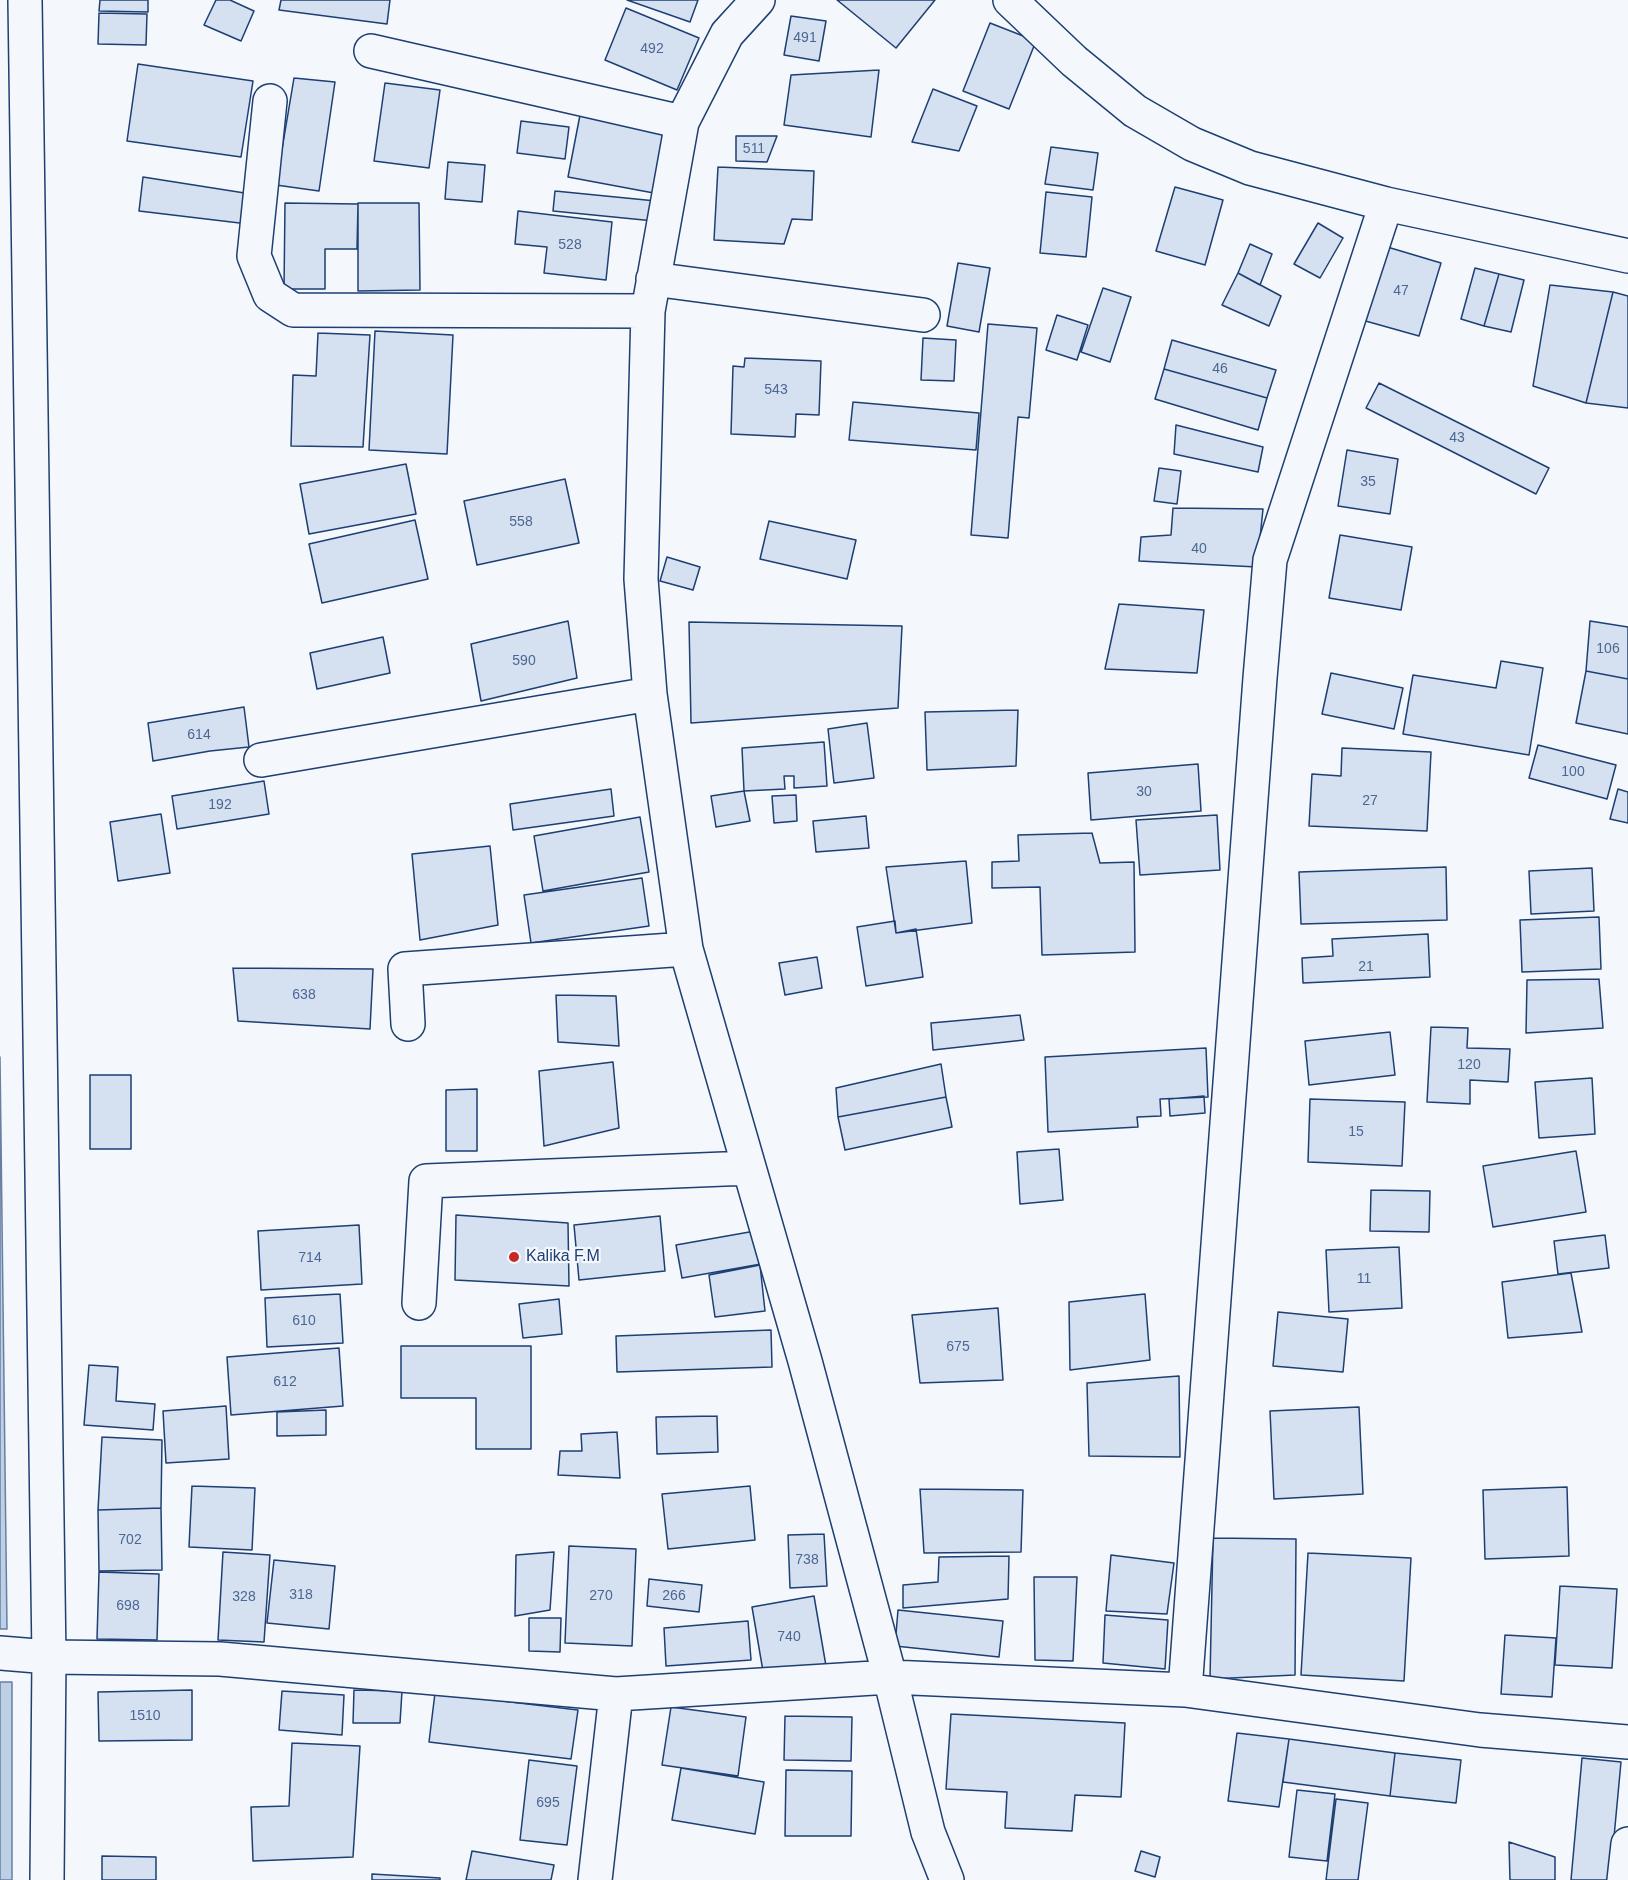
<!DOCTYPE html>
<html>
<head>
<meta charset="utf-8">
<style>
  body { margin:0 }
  canvas { display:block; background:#f4f7fb }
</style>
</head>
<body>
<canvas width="1628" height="1880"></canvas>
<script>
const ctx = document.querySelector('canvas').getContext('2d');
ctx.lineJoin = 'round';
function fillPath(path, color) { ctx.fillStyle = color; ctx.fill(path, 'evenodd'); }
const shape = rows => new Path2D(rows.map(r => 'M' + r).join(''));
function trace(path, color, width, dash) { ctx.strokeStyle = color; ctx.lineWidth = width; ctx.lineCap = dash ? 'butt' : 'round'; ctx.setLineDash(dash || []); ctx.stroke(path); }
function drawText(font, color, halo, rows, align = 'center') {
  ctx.font = font + ' Helvetica,sans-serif'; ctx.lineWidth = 4.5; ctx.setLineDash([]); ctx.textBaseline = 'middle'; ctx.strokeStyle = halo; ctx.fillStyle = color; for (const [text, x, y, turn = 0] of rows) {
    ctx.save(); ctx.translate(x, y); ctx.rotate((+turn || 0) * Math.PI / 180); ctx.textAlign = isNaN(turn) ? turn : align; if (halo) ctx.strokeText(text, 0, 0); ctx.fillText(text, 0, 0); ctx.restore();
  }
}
const water = shape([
  [0,1057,7,1629,0,1629,0,1057],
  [0,1682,12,1682,12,1880,0,1880,0,1682]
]);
fillPath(water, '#bed0e5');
trace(water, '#687fa3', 1.5);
const building = shape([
  [100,0,148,0,148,12,99,11,100,0],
  [216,0,230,0,254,11,241,41,204,25,216,0],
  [281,0,390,0,387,24,279,10,281,0],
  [627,0,698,0,690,22,627,0],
  [837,0,935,0,896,48,837,0],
  [626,8,699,38,677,90,605,60,626,8],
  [99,13,147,14,146,45,98,44,99,13],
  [791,16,826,21,819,61,784,55,791,16],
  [990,23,1036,41,1009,109,963,91,990,23],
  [138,64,253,81,241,157,127,141,138,64],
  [879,70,871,137,784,125,791,75,879,70],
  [294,78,335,82,319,191,276,185,294,78],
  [385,83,440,90,429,168,374,161,385,83],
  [933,89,977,106,959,151,912,142,933,89],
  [580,115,671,132,659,194,568,177,580,115],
  [521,121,569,127,565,159,517,153,521,121],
  [736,136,777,136,767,162,736,161,736,136],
  [1051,147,1098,153,1093,190,1045,184,1051,147],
  [448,162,485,165,482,202,445,199,448,162],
  [718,167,814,171,812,220,792,219,784,244,714,240,718,167],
  [143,177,251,194,248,224,139,211,143,177],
  [1175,187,1223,200,1205,265,1156,251,1175,187],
  [555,191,656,201,654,221,553,211,555,191],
  [1046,192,1092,197,1086,257,1040,253,1046,192],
  [285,203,358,204,357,249,325,249,325,289,284,289,285,203],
  [358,203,419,203,420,290,358,291,358,203],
  [518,211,612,222,606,280,544,273,547,247,515,244,518,211],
  [1318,223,1343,238,1320,278,1294,264,1318,223],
  [1250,244,1272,254,1260,285,1238,273,1250,244],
  [1384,246,1441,263,1419,336,1362,320,1384,246],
  [958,263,990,268,979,332,947,326,958,263],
  [1475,268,1499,274,1484,326,1461,319,1475,268],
  [1238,273,1281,296,1269,326,1222,305,1238,273],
  [1499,274,1524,280,1511,332,1484,326,1499,274],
  [1550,285,1613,292,1586,403,1533,386,1550,285],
  [1103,288,1131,297,1110,362,1081,352,1103,288],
  [1613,292,1628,296,1628,408,1586,403,1613,292],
  [1057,315,1088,325,1077,360,1046,350,1057,315],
  [988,324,1037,328,1029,418,1018,417,1008,538,971,535,988,324],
  [375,331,453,335,447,454,369,450,375,331],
  [318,333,370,335,363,447,291,446,293,375,316,376,318,333],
  [923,338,956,340,954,381,921,380,923,338],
  [1172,340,1276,370,1267,398,1164,369,1172,340],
  [745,358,821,361,819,415,796,414,795,437,731,434,733,366,744,367,745,358],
  [1164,369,1267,398,1258,430,1155,399,1164,369],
  [1379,383,1549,468,1536,494,1366,408,1379,383],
  [853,402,979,413,976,450,849,440,853,402],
  [1176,425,1263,447,1258,472,1174,454,1176,425],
  [1347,450,1398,459,1390,514,1338,506,1347,450],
  [406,464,416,514,309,534,300,484,406,464],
  [1159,468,1181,471,1177,504,1154,501,1159,468],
  [565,479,579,543,477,565,464,501,565,479],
  [1173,508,1263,509,1257,567,1139,561,1141,537,1171,535,1173,508],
  [415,520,428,579,322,603,309,544,415,520],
  [769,521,856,540,847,579,760,559,769,521],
  [1340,535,1412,547,1401,610,1329,598,1340,535],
  [667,557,700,567,693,590,660,581,667,557],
  [1119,604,1204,610,1197,673,1105,669,1119,604],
  [568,621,577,678,481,701,471,644,568,621],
  [1590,621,1628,627,1628,679,1586,671,1590,621],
  [689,622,902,626,898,708,691,723,689,622],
  [383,637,390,673,317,689,310,653,383,637],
  [1501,661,1543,668,1529,755,1403,734,1413,675,1496,688,1501,661],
  [1586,671,1628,679,1628,734,1576,723,1586,671],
  [1331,673,1403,688,1394,729,1322,714,1331,673],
  [244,707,249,747,210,751,153,761,148,723,244,707],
  [1018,710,1016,766,927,770,925,712,1018,710],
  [867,723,874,778,834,783,828,729,867,723],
  [824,742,827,786,794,788,794,776,784,776,785,789,744,791,742,748,824,742],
  [1538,745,1616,765,1607,799,1529,778,1538,745],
  [1342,748,1431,752,1427,831,1309,826,1312,774,1341,776,1342,748],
  [1198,764,1201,811,1091,820,1088,773,1198,764],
  [264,781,269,814,177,829,172,796,264,781],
  [611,789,614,816,513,830,510,804,611,789],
  [1618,789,1628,792,1628,823,1610,819,1618,789],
  [744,791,750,821,716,827,711,796,744,791],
  [796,795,797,821,774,823,772,796,796,795],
  [161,814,170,873,118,881,110,822,161,814],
  [1217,815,1220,870,1140,875,1136,820,1217,815],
  [866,816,869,848,816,852,813,821,866,816],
  [640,817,649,872,543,891,534,836,640,817],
  [1092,833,1100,863,1134,862,1135,952,1042,955,1040,887,992,888,992,862,1019,861,1018,835,1092,833],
  [490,846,498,925,420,940,412,854,490,846],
  [966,861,972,923,896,933,886,867,966,861],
  [1446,867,1447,920,1301,924,1299,872,1446,867],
  [1592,868,1594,911,1531,914,1529,871,1592,868],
  [642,878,649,926,531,943,524,895,642,878],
  [1599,917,1601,969,1522,972,1520,920,1599,917],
  [895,921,896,933,916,929,923,977,866,986,857,927,895,921],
  [1428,934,1430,977,1303,983,1302,958,1333,956,1332,939,1428,934],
  [817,957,822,988,785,995,779,963,817,957],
  [233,968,373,969,370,1029,238,1021,233,968],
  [1599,979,1603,1028,1526,1033,1527,980,1599,979],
  [556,995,616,996,619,1046,558,1042,556,995],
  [1020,1015,1024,1040,933,1050,931,1023,1020,1015],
  [1431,1027,1468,1028,1467,1048,1510,1049,1508,1082,1470,1080,1470,1104,1427,1102,1431,1027],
  [1390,1032,1395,1075,1309,1085,1305,1041,1390,1032],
  [1206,1048,1208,1097,1160,1099,1161,1116,1137,1117,1138,1127,1048,1132,1045,1057,1206,1048],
  [613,1062,619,1128,544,1146,539,1071,613,1062],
  [941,1064,946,1097,838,1117,836,1088,941,1064],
  [90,1075,131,1075,131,1149,90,1149,90,1075],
  [1592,1078,1595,1134,1539,1138,1535,1082,1592,1078],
  [477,1089,477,1151,446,1151,446,1090,477,1089],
  [1204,1096,1205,1113,1170,1116,1169,1099,1204,1096],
  [946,1097,952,1127,845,1150,838,1117,946,1097],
  [1310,1099,1405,1102,1402,1166,1308,1162,1310,1099],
  [1059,1149,1063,1200,1020,1204,1017,1152,1059,1149],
  [1576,1151,1586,1212,1493,1227,1483,1166,1576,1151],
  [1371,1190,1430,1191,1429,1232,1370,1231,1371,1190],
  [456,1215,568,1223,569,1286,455,1280,456,1215],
  [660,1216,665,1271,579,1280,574,1225,660,1216],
  [359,1225,362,1284,261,1290,258,1231,359,1225],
  [755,1231,761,1264,682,1278,676,1245,755,1231],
  [1605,1235,1609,1268,1558,1274,1554,1241,1605,1235],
  [1399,1247,1402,1308,1329,1312,1326,1250,1399,1247],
  [760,1265,765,1311,715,1317,709,1275,760,1265],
  [1571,1273,1582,1332,1508,1338,1502,1282,1571,1273],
  [340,1294,343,1343,267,1347,265,1298,340,1294],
  [1145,1294,1150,1360,1070,1370,1069,1302,1145,1294],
  [559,1299,562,1334,523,1338,519,1304,559,1299],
  [998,1308,1003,1380,920,1383,912,1315,998,1308],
  [1278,1312,1348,1319,1343,1372,1273,1366,1278,1312],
  [771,1330,772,1367,617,1372,616,1336,771,1330],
  [401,1346,531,1346,531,1449,476,1449,476,1398,401,1398,401,1346],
  [339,1348,343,1406,231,1415,227,1357,339,1348],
  [89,1365,118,1367,116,1401,155,1404,153,1430,84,1425,89,1365],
  [1179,1376,1180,1457,1089,1456,1087,1383,1179,1376],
  [226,1406,229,1459,166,1463,163,1411,226,1406],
  [1359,1407,1363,1494,1274,1499,1270,1411,1359,1407],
  [326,1410,326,1435,277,1436,277,1412,326,1410],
  [717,1416,718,1452,657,1454,656,1417,717,1416],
  [617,1432,620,1478,558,1475,560,1451,582,1451,581,1434,617,1432],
  [102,1437,162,1440,161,1508,98,1510,102,1437],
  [192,1486,255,1488,252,1550,189,1547,192,1486],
  [750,1486,755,1540,668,1549,662,1494,750,1486],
  [1567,1487,1569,1556,1485,1559,1483,1490,1567,1487],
  [920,1489,1023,1490,1021,1552,924,1553,920,1489],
  [161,1508,162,1570,99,1571,98,1510,161,1508],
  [824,1534,827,1586,790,1588,788,1535,824,1534],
  [1213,1538,1296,1539,1295,1675,1210,1679,1213,1538],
  [569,1546,636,1549,632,1646,565,1643,569,1546],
  [223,1552,270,1555,264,1642,218,1640,223,1552],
  [554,1552,550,1610,515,1616,516,1555,554,1552],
  [1308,1553,1411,1558,1404,1681,1301,1675,1308,1553],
  [1111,1555,1174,1563,1167,1614,1106,1611,1111,1555],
  [1009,1556,1008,1599,903,1608,903,1585,938,1582,939,1557,1009,1556],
  [274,1560,335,1566,329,1629,267,1623,274,1560],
  [99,1572,159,1574,157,1640,97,1639,99,1572],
  [1034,1577,1077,1577,1073,1661,1035,1660,1034,1577],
  [649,1579,702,1585,699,1612,647,1606,649,1579],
  [1560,1586,1617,1589,1612,1668,1555,1665,1560,1586],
  [814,1596,826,1666,764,1677,752,1607,814,1596],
  [898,1610,1003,1621,999,1657,895,1646,898,1610],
  [1105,1615,1168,1620,1165,1669,1103,1663,1105,1615],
  [529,1618,561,1618,560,1652,529,1651,529,1618],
  [748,1621,751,1660,666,1666,664,1628,748,1621],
  [1505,1635,1556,1638,1552,1697,1501,1694,1505,1635],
  [192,1690,192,1740,99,1741,98,1692,192,1690],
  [354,1690,402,1691,400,1723,353,1723,354,1690],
  [282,1691,344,1695,342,1735,279,1730,282,1691],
  [435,1693,578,1710,571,1759,429,1742,435,1693],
  [671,1707,746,1717,738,1776,662,1765,671,1707],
  [951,1714,1125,1723,1121,1797,1075,1795,1072,1831,1005,1828,1007,1792,946,1789,951,1714],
  [785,1716,852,1717,851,1761,784,1760,785,1716],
  [1237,1733,1289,1739,1279,1807,1228,1801,1237,1733],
  [1289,1739,1395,1753,1390,1796,1283,1782,1289,1739],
  [292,1743,360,1746,353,1857,253,1861,251,1807,289,1806,292,1743],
  [1395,1753,1461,1760,1456,1803,1390,1796,1395,1753],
  [1582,1758,1621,1762,1610,1880,1571,1880,1582,1758],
  [529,1760,577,1766,567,1845,520,1840,529,1760],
  [681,1768,764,1782,755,1834,672,1820,681,1768],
  [786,1770,852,1771,851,1836,785,1836,786,1770],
  [1297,1790,1335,1794,1327,1861,1289,1857,1297,1790],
  [1336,1799,1368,1803,1358,1880,1326,1880,1336,1799],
  [1509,1842,1555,1857,1555,1880,1510,1880,1509,1842],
  [472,1851,554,1865,551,1880,466,1880,472,1851],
  [1141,1851,1160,1857,1155,1877,1135,1871,1141,1851],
  [102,1856,156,1857,156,1880,102,1880,102,1856],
  [372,1874,440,1878,440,1880,372,1880,372,1874]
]);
fillPath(building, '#d5e0f0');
trace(building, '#1d3f73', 1.5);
const minor = shape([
  [25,0,49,1657,47,1880],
  [758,0,727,34,682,122,648,311,641,579,650,694,686,949,805,1361,890,1677,928,1832,947,1880],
  [1010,0,1074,61,1135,111,1192,144,1250,168,1386,204,1628,256],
  [371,51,682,122],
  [270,101,254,256,270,295,293,310,648,311],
  [653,279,923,315],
  [261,760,650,694],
  [408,1024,405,969,686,949],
  [419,1303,426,1181,749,1168],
  [0,1653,49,1657,220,1659,616,1694,890,1677,1185,1690,1480,1730,1628,1742],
  [1185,1690,1260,678,1270,560,1386,204],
  [595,1880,616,1694],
  [1624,1880,1628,1844]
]);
trace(minor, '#1d3f73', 36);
trace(minor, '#f4f7fb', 33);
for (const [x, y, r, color] of [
  [514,1257,6,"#c62828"]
]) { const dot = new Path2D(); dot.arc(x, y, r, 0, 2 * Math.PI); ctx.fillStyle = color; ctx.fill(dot); trace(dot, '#f4f7fb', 2); }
drawText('14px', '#4b6792', null, [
  ["491",805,38],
  ["492",652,49],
  ["511",754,149],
  ["528",570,245],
  ["47",1401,291],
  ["46",1220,369],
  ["543",776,390],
  ["43",1457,438],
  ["35",1368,482],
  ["558",521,522],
  ["40",1199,549],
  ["106",1608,649],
  ["590",524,661],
  ["614",199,735],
  ["100",1573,772],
  ["30",1144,792],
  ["27",1370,801],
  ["192",220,805],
  ["21",1366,967],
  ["638",304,995],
  ["120",1469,1065],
  ["15",1356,1132],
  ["714",310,1258],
  ["11",1364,1279],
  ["610",304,1321],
  ["675",958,1347],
  ["612",285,1382],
  ["702",130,1540],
  ["738",807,1560],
  ["318",301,1595],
  ["270",601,1596],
  ["266",674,1596],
  ["328",244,1597],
  ["698",128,1606],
  ["740",789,1637],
  ["1510",145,1716],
  ["695",548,1803]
]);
drawText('16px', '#1d3f73', '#f4f7fb', [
  ["Kalika F.M",526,1257]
], 'left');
</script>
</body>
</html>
